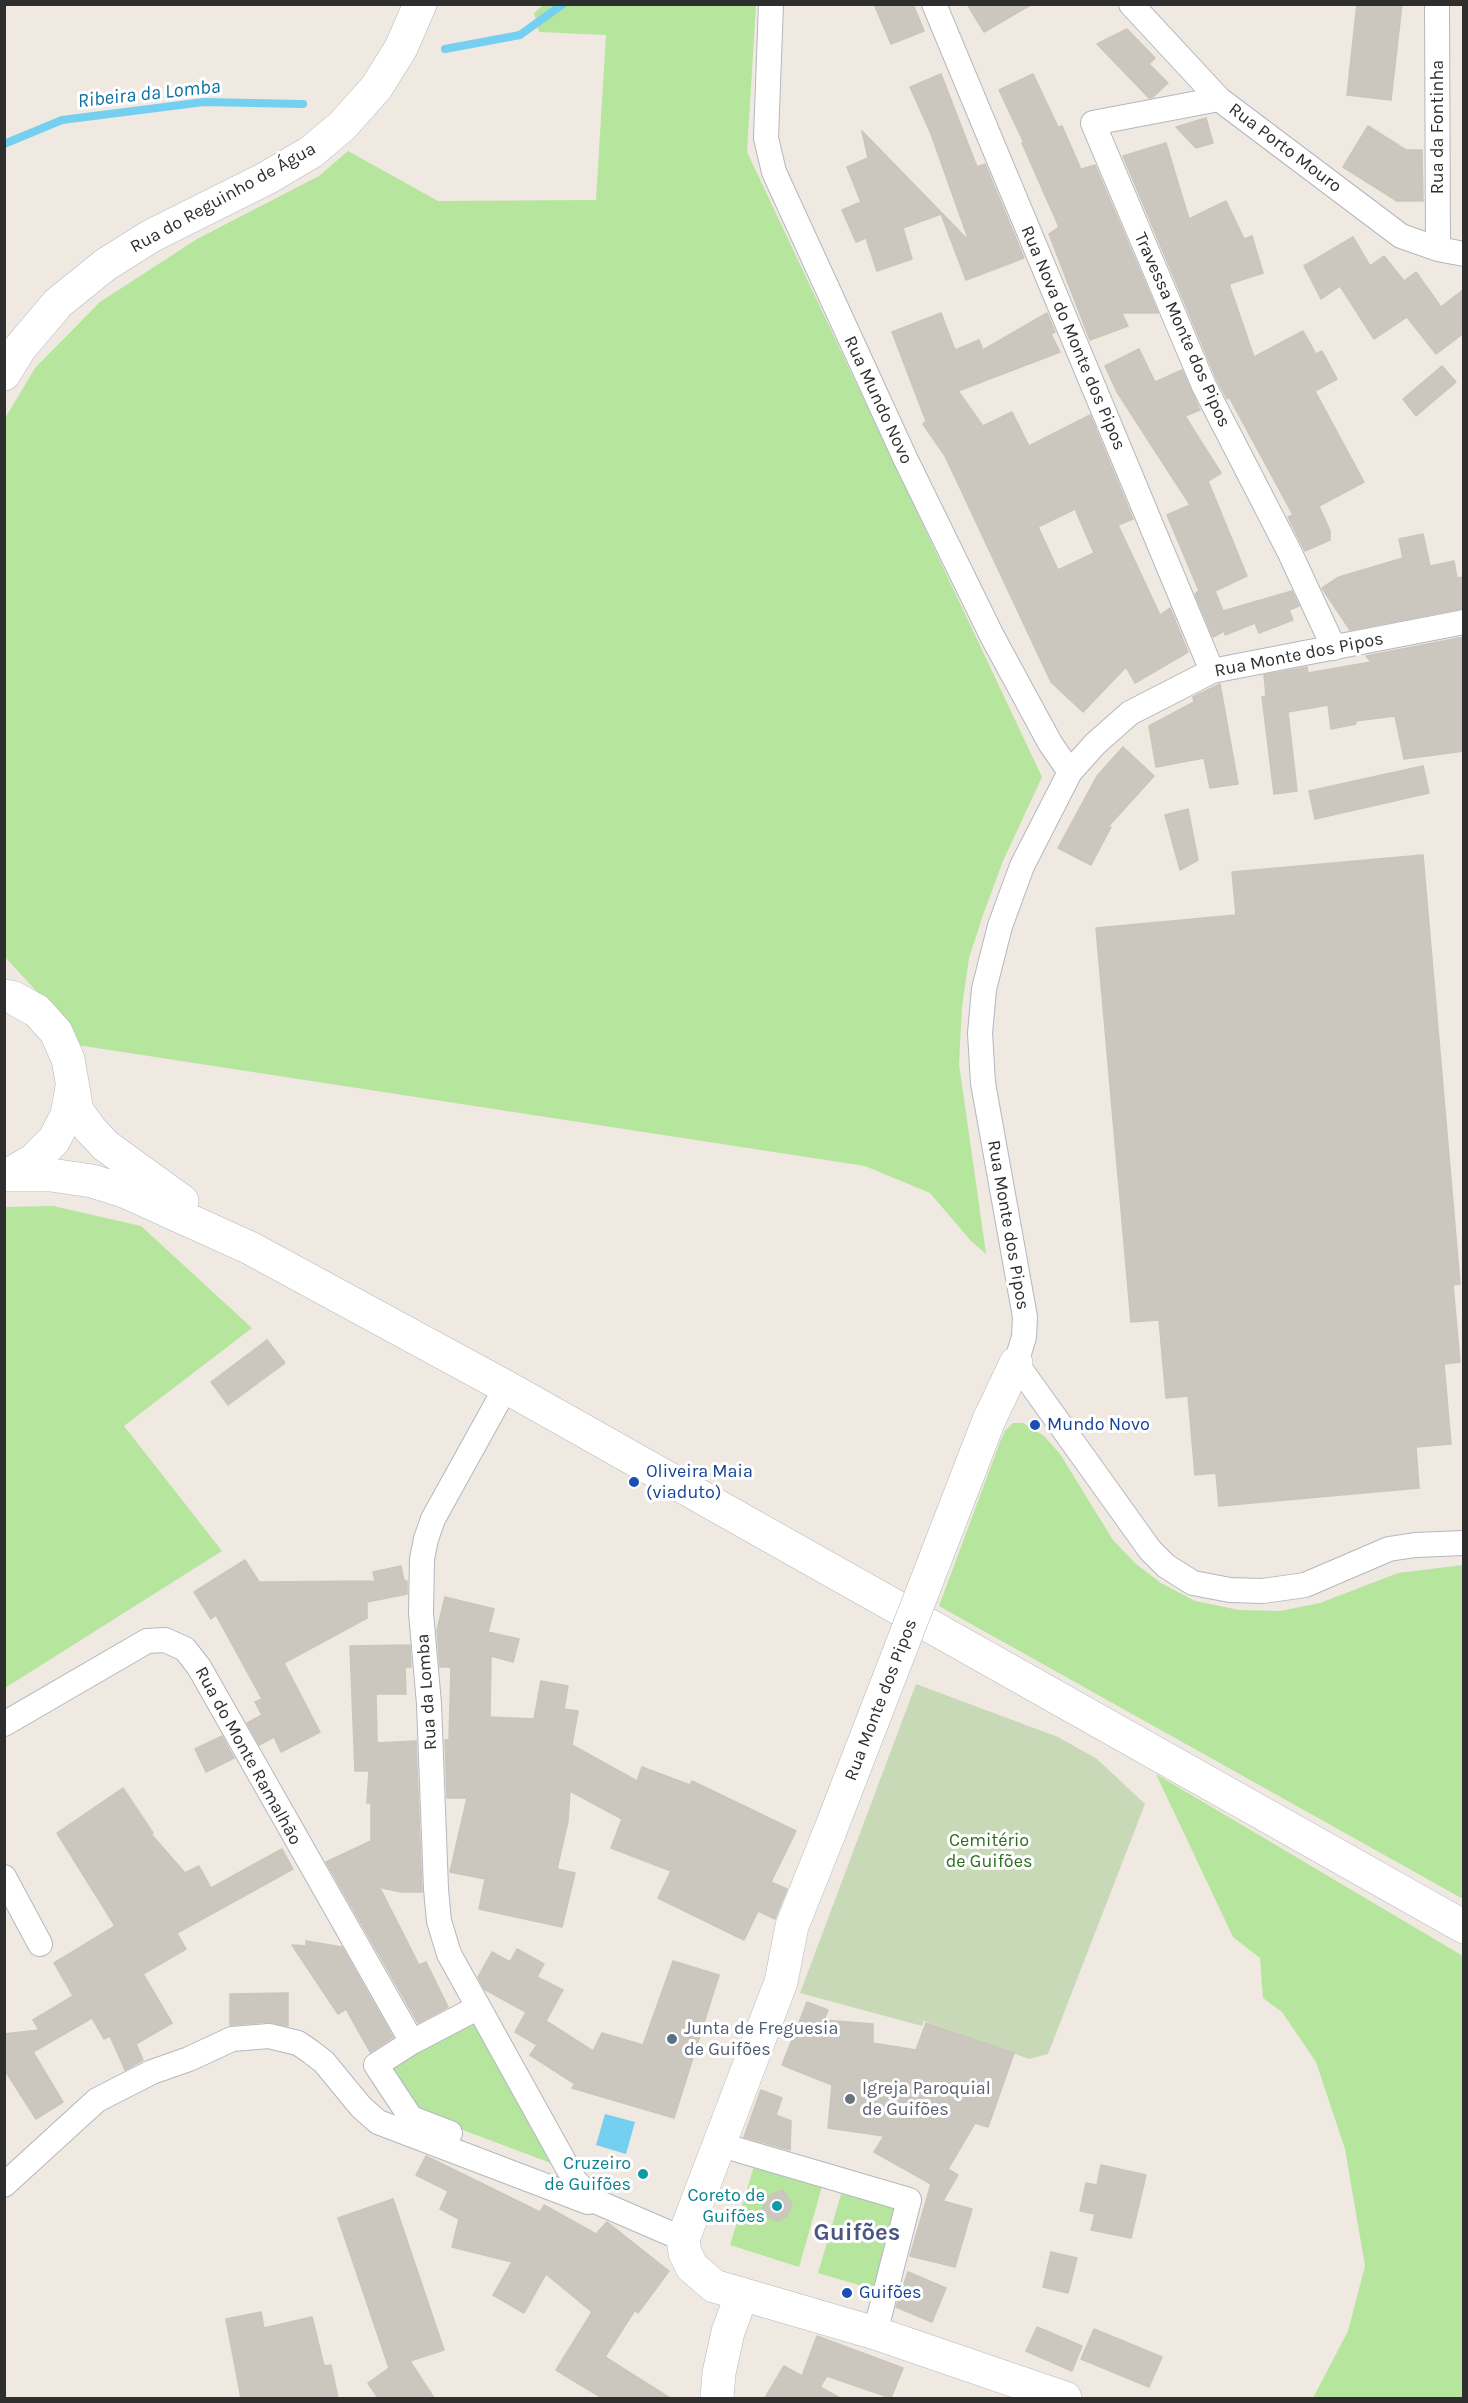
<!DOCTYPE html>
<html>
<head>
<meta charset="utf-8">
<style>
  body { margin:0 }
  #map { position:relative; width:1468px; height:2403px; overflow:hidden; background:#efe9e1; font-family:Karla,sans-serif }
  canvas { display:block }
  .frame { position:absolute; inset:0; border:6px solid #2e2e2e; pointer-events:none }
</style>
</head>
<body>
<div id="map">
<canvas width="1468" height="2403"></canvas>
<div class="frame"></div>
</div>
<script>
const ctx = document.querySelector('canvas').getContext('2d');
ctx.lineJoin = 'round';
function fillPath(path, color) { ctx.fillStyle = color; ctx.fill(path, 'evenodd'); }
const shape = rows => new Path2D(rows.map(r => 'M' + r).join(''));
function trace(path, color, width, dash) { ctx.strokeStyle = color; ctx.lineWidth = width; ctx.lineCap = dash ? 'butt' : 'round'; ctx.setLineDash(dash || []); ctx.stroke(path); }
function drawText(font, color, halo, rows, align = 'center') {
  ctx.font = font + ' Karla,sans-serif'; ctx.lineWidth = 6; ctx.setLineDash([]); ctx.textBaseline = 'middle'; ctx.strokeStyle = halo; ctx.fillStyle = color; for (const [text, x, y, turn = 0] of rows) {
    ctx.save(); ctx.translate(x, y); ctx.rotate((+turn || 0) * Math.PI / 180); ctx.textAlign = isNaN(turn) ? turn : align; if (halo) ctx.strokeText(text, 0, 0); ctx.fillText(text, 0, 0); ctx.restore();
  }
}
fillPath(shape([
  [544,4,756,5,747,152,1042,777,1003,861,983,915,969,958,962,1007,959,1064,986,1254,971,1241,930,1193,865,1166,77,1045,69,1027,5,957,4,420,35,368,100,302,197,239,319,176,348,151,438,201,596,200,606,35,539,32,534,13],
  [53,1206,141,1226,252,1328,124,1426,222,1551,5,1688,5,1207],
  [1013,1423,1023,1423,1044,1436,1060,1454,1113,1540,1136,1564,1161,1583,1195,1601,1239,1610,1280,1611,1320,1603,1398,1573,1463,1565,1463,1899,939,1606,1000,1442,1005,1431],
  [1156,1774,1463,1956,1463,2398,1313,2398,1348,2331,1365,2266,1345,2149,1316,2062,1282,2012,1263,1998,1260,1958,1233,1937],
  [477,2020,556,2165,415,2112,390,2069],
  [755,2163,823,2183,799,2267,730,2245],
  [842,2191,899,2208,876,2290,818,2273]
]), '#b6e59e');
fillPath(shape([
  [916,1684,1058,1737,1097,1759,1145,1804,1048,2054,1029,2059,924,2021,922,2026,800,1993]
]), '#c8d9b8');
fillPath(shape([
  [605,2114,635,2122,626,2154,596,2145]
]), '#75cff0');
trace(shape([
  [445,49,520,35,563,4],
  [4,144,62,120,204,102,303,104]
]), '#75cff0', 8);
const building = shape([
  [874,4,913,4,924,31,891,44,874,4],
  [967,4,1032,4,984,32,967,4],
  [1357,4,1402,4,1391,100,1347,95,1357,4],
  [1127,29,1155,58,1149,64,1168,83,1153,97,1149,98,1097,44,1127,29],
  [941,74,977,167,985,164,1024,258,966,280,941,214,903,228,912,259,877,271,866,238,856,242,842,210,861,202,847,167,868,158,862,131,969,241,931,134,910,87,941,74],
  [1033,74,1058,127,1062,126,1080,167,1078,170,1095,165,1158,313,1122,313,1128,326,1090,340,1049,234,1059,227,1022,143,1024,143,999,90,1033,74],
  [1206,118,1213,143,1196,148,1176,127,1206,118],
  [1368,126,1406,150,1422,150,1423,201,1397,201,1343,167,1368,126],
  [1166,143,1189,219,1226,201,1244,239,1252,236,1263,273,1229,284,1254,357,1303,331,1316,354,1322,351,1337,379,1315,391,1364,482,1319,506,1330,531,1330,540,1305,551,1288,517,1293,515,1229,397,1227,399,1217,380,1123,156,1166,143],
  [1353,237,1370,266,1384,256,1404,281,1416,272,1441,307,1464,289,1464,333,1436,354,1407,317,1374,339,1340,286,1321,299,1304,266,1353,237],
  [941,313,955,350,979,340,983,350,1047,313,1055,332,1051,334,1060,352,958,391,983,426,1012,412,1029,446,1090,415,1133,519,1118,525,1160,615,1170,608,1188,652,1135,683,1126,667,1083,712,1051,682,945,456,923,424,926,421,892,332,941,313],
  [1075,509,1094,553,1058,570,1038,527,1075,509],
  [1139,349,1155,382,1182,370,1200,410,1185,416,1221,473,1208,481,1247,576,1215,591,1223,611,1292,591,1299,606,1289,610,1293,620,1259,633,1255,623,1225,635,1224,631,1213,637,1195,594,1199,591,1167,515,1190,505,1117,392,1105,366,1139,349],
  [1442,366,1456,382,1416,416,1403,399,1442,366],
  [1423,534,1430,566,1454,561,1457,578,1464,577,1464,608,1350,630,1322,588,1339,577,1403,558,1399,539,1423,534],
  [1464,637,1464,751,1404,759,1395,716,1355,721,1356,724,1331,729,1328,705,1288,712,1297,791,1274,794,1262,697,1266,696,1264,675,1307,667,1308,673,1371,662,1366,656,1464,637],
  [1220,684,1238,784,1210,788,1204,758,1156,767,1149,726,1194,702,1193,697,1220,684],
  [1123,747,1154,776,1106,829,1111,827,1091,865,1058,848,1097,776,1123,747],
  [1423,766,1429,793,1315,819,1309,791,1423,766],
  [1188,809,1198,860,1180,870,1165,815,1188,809],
  [1423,855,1460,1284,1453,1285,1460,1362,1444,1364,1451,1444,1416,1447,1419,1488,1219,1506,1216,1473,1195,1475,1188,1396,1166,1398,1159,1320,1131,1322,1096,928,1236,915,1232,872,1423,855],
  [267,1340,285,1363,228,1405,211,1382,267,1340],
  [245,1560,259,1582,375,1581,373,1572,401,1566,404,1581,407,1581,407,1594,367,1602,367,1618,284,1663,320,1732,281,1752,274,1737,259,1745,247,1723,262,1715,255,1702,262,1699,216,1615,211,1619,194,1592,245,1560],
  [445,1597,494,1609,488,1632,519,1639,513,1662,491,1656,490,1717,534,1719,541,1681,568,1686,564,1709,578,1711,572,1745,637,1781,642,1767,690,1785,692,1781,796,1831,771,1882,787,1889,775,1919,758,1911,744,1940,658,1898,671,1871,611,1848,622,1819,570,1791,568,1821,557,1869,575,1873,562,1927,479,1909,485,1879,450,1872,467,1798,447,1798,445,1740,449,1740,451,1667,440,1667,437,1630,445,1597],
  [410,1645,411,1667,405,1667,406,1694,376,1694,377,1739,377,1743,416,1741,422,1892,401,1892,373,1886,381,1890,419,1965,426,1962,448,2007,418,2023,326,1862,371,1841,371,1803,367,1803,369,1771,355,1771,350,1646,410,1645],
  [222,1736,234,1758,206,1772,195,1749,222,1736],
  [123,1788,153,1833,151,1834,185,1873,199,1866,211,1888,282,1849,293,1869,177,1933,186,1949,143,1974,172,2023,136,2044,143,2060,125,2070,110,2036,104,2039,92,2018,33,2052,63,2102,36,2119,4,2069,4,2034,39,2030,33,2020,73,1996,54,1963,115,1926,57,1833,123,1788],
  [306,1941,342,1947,393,2037,370,2052,346,2009,338,2014,292,1945,306,1946,306,1941],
  [517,1949,544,1964,537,1977,563,1990,546,2021,593,2051,602,2033,643,2045,673,1961,719,1975,674,2118,572,2088,575,2084,530,2055,537,2045,515,2032,526,2012,484,1989,478,1977,492,1952,510,1962,517,1949],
  [288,1993,288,2026,268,2022,230,2025,230,1994,288,1993],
  [807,2002,828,2010,824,2020,873,2024,873,2043,916,2050,926,2023,1014,2053,988,2127,975,2123,948,2169,958,2175,943,2201,972,2209,955,2267,910,2256,931,2184,874,2152,884,2136,828,2128,832,2085,782,2065,807,2002],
  [761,2090,782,2098,776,2115,791,2121,790,2150,744,2137,761,2090],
  [426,2156,540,2212,544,2205,596,2234,607,2222,669,2271,638,2313,635,2310,605,2357,670,2398,602,2398,556,2370,592,2312,546,2274,524,2313,493,2295,512,2262,452,2247,459,2219,440,2209,448,2191,416,2175,426,2156],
  [1101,2165,1146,2175,1131,2238,1091,2230,1095,2214,1080,2211,1086,2183,1097,2185,1101,2165],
  [782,2190,792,2204,787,2216,778,2221,768,2217,763,2208,767,2197,782,2190],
  [393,2199,444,2350,410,2361,434,2398,378,2398,368,2383,389,2368,338,2218,393,2199],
  [1051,2252,1077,2258,1068,2293,1043,2287,1051,2252],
  [908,2272,946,2288,932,2322,896,2307,908,2272],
  [261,2312,264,2328,312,2317,324,2366,331,2365,338,2398,241,2398,226,2319,261,2312],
  [1037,2327,1082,2346,1072,2371,1026,2351,1037,2327],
  [1094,2329,1162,2357,1149,2387,1081,2359,1094,2329],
  [817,2336,903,2368,891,2398,827,2376,820,2387,840,2398,765,2398,784,2366,802,2376,817,2336]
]);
fillPath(building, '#cbc7bf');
trace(building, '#cbc5ba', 1.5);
const street = shape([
  [771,4,766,138,774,172,905,458,992,636,1050,743,1070,772],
  [934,4,1212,671],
  [1131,4,1219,99,1401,236,1438,249,1464,254],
  [1437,4,1438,249],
  [1219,99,1093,123,1204,386,1289,551,1334,648],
  [1464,622,1212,671,1130,713,1095,744,1070,772,1022,866,1000,926,984,989,980,1033,983,1083,1025,1317,1024,1337,1016,1363,1150,1550,1166,1566,1193,1583,1230,1590,1263,1591,1305,1585,1389,1549,1415,1545,1464,1543],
  [506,1387,433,1519,426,1539,422,1559,421,1613,429,1704,436,1889,439,1921,449,1954,575,2181,595,2201,683,2239],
  [4,1724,147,1641,165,1640,185,1649,199,1667,412,2042],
  [4,1877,40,1944],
  [450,2133,411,2118,376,2065,412,2042,477,2008],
  [718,2144,909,2200,875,2333],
  [4,2185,97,2100,152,2072,189,2059,232,2039,269,2036,298,2043,311,2052,324,2062,361,2107,378,2122,588,2202,593,2201]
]);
const secondary = shape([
  [4,374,20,348,58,303,105,265,151,236,267,178,311,152,342,126,376,88,401,48,420,4],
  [4,996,12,997,37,1011,56,1032,68,1059,77,1111,90,1129,106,1146,182,1201],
  [10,1174,34,1160,54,1140,67,1115,72,1087],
  [4,1175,51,1175,92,1181,124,1191,250,1248,506,1387,1464,1927],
  [989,1420,1016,1363],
  [830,1831,792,1926,781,1982,683,2239,685,2253,692,2267,714,2286,875,2333,1065,2398],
  [717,2398,719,2373,728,2332,742,2294]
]);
trace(street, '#b4b7c1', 26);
trace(secondary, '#b4b7c1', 34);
trace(street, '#fff', 24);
trace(secondary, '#fff', 33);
const secondaryBridge = shape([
  [830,1831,989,1420]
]);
trace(secondaryBridge, '#b4b7c1', 34, []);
trace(secondaryBridge, '#fff', 33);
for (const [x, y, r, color] of [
  [1035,1425,6,"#1a4fb4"],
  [634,1482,6,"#1a4fb4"],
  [672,2039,6,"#5c6f8a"],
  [850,2099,6,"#6b7280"],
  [643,2174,6,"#0f9aa8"],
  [777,2206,6,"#0f9aa8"],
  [847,2293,6,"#1a4fb4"]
]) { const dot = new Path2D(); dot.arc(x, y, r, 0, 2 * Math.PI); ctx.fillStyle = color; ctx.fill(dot); trace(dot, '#fff', 2); }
drawText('18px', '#2e2e2e', '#fff', [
  ["Rua da Fontinha",1438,127,-90],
  ["Rua Porto Mouro",1285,148,37],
  ["Rua do Reguinho de Água",223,198,-29],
  ["Travessa Monte dos Pipos",1182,330,66],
  ["Rua Nova do Monte dos Pipos",1073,338,67],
  ["Rua Mundo Novo",878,400,65],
  ["Rua Monte dos Pipos",1299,655,-11],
  ["Rua Monte dos Pipos",1008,1225,80],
  ["Rua da Lomba",427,1692,-94],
  ["Rua Monte dos Pipos",881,1700,-69],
  ["Rua do Monte Ramalhão",248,1756,61]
]);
drawText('18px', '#164399', '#fff', [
  ["Mundo Novo",1047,1425],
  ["Oliveira Maia",646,1472],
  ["(viaduto)",646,1493],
  ["Guifões",859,2293]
], 'left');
drawText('18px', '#2c6e1b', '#fff', [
  ["Cemitério",989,1841],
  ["de Guifões",989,1862]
]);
drawText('18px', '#4e5e75', '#fff', [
  ["Junta de Freguesia",684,2029],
  ["de Guifões",684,2050]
], 'left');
drawText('18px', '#5b616d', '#fff', [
  ["Igreja Paroquial",862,2089],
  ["de Guifões",862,2110]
], 'left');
drawText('18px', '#0d838f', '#fff', [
  ["Cruzeiro",631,2164],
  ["de Guifões",631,2185],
  ["Coreto de",765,2196],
  ["Guifões",765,2217]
], 'right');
drawText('italic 20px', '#0d6fa3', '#fff', [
  ["Ribeira da Lomba",149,94,-6]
]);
drawText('bold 24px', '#4d5680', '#fff', [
  ["Guifões",857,2233]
]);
</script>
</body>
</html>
